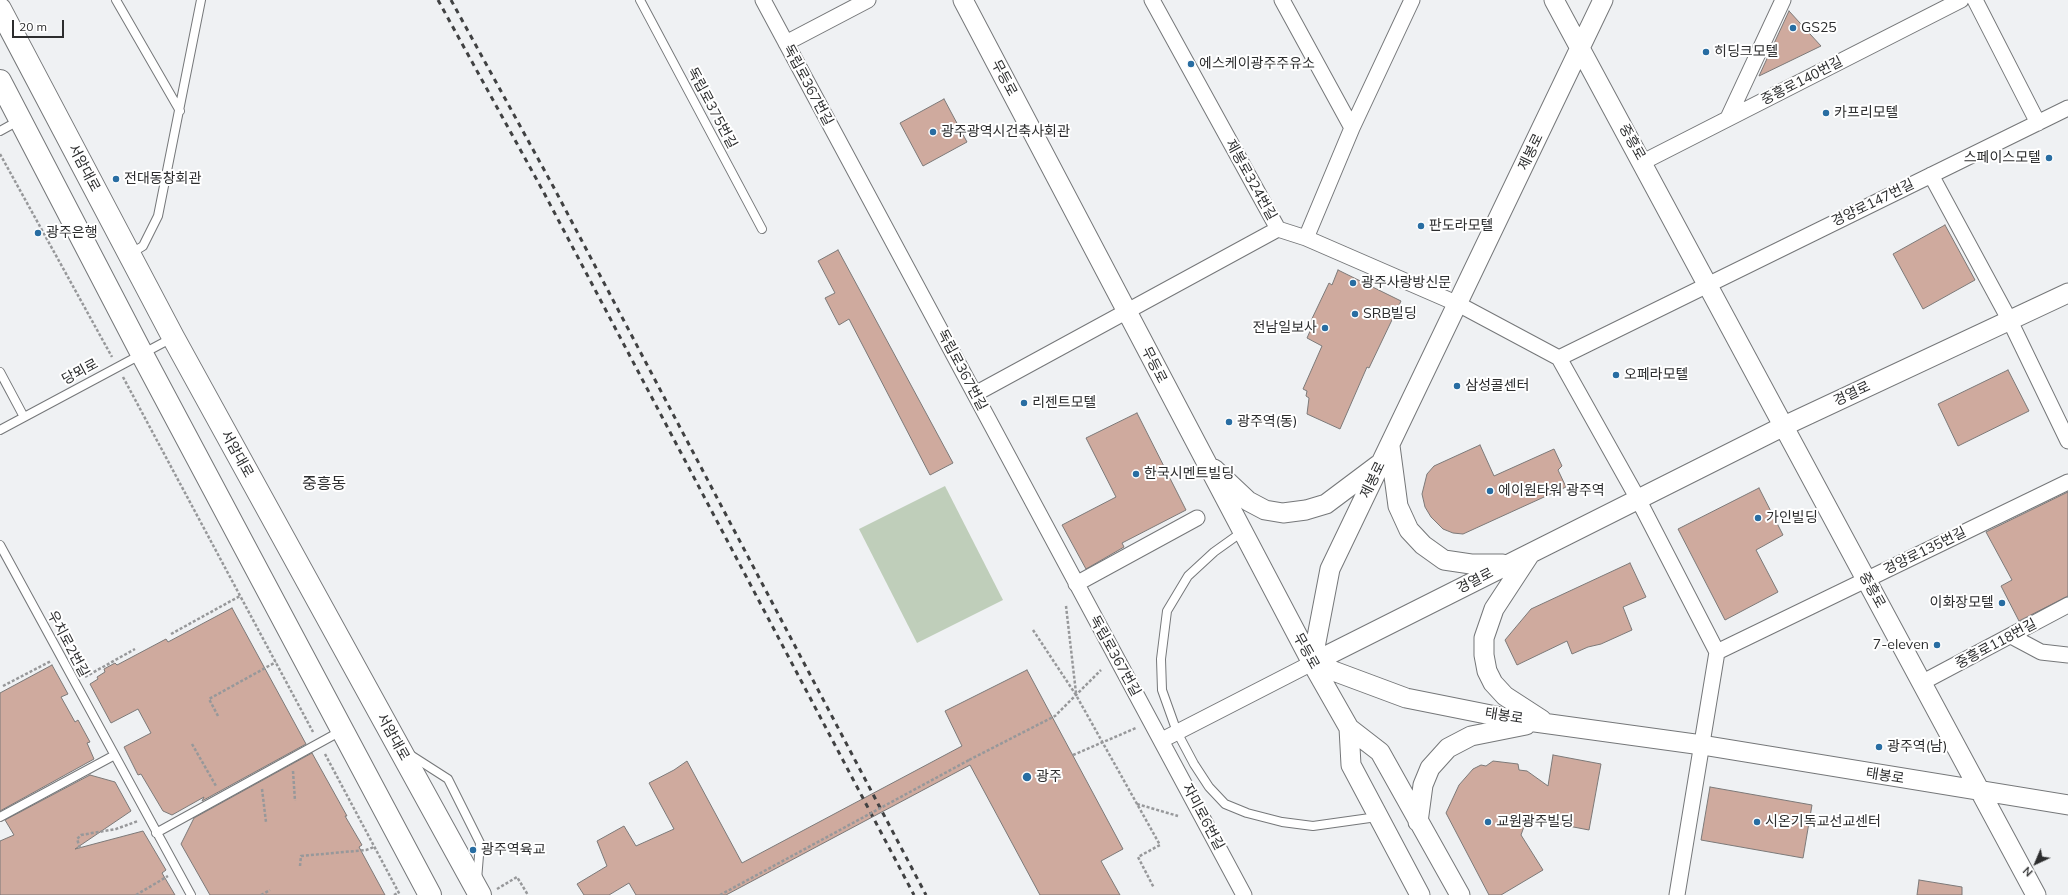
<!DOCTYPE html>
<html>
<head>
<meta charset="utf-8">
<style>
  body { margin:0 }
  #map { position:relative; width:2068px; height:895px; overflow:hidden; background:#eff1f3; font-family:Mulish,sans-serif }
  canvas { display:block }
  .north { position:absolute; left:2016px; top:843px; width:40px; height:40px; -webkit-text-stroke:3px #fff; paint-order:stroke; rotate:224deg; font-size:11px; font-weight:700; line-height:16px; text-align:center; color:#2c2d2e }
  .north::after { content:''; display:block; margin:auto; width:14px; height:18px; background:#2c2d2e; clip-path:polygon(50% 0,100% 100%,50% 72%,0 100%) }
  .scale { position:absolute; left:12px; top:20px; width:52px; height:18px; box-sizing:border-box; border:2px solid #2c2d2e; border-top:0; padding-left:5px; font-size:12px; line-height:14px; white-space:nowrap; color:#2c2d2e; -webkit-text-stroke:3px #fff; paint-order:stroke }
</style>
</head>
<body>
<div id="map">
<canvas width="2068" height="895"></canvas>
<div class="north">N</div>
<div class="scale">20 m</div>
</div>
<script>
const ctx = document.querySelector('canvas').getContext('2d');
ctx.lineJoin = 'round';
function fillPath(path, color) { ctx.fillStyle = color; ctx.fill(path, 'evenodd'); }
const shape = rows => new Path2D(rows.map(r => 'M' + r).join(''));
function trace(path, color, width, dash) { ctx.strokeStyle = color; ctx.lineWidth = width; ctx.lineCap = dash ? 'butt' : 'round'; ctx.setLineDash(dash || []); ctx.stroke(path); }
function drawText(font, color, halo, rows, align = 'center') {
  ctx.font = font + ' Mulish,"Noto Sans KR",sans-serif'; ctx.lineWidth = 4; ctx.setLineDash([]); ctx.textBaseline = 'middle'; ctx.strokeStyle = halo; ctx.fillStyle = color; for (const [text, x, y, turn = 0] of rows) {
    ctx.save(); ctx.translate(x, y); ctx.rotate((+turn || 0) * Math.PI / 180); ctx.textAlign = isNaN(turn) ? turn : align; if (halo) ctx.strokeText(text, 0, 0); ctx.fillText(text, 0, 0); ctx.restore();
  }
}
fillPath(shape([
  [945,486,1003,600,917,643,859,529]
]), '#bfceba');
const building = shape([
  [1789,11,1821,46,1759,76,1789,11],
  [944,99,967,142,923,166,900,123,944,99],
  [1945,225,1975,280,1923,309,1893,254,1945,225],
  [838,250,953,463,930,475,849,319,839,325,825,298,835,293,818,261,838,250],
  [1338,270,1401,301,1369,368,1367,367,1340,429,1307,414,1309,398,1306,396,1307,391,1303,389,1322,346,1307,338,1311,329,1308,327,1329,283,1332,285,1338,270],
  [2008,370,2029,411,1958,446,1938,404,2008,370],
  [1137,413,1186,510,1122,543,1124,547,1086,569,1062,525,1116,497,1086,438,1137,413],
  [1480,445,1494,476,1554,449,1562,466,1558,470,1566,487,1463,534,1453,533,1443,529,1431,517,1425,507,1422,494,1427,474,1434,466,1480,445],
  [1759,488,1783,535,1756,550,1778,592,1725,620,1678,529,1759,488],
  [2068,492,2068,596,2019,621,2001,586,2012,580,1986,532,2068,492],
  [1630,563,1646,597,1623,607,1632,630,1601,644,1588,647,1572,654,1567,641,1517,665,1505,640,1531,609,1630,563],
  [232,608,306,744,202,801,204,797,172,815,163,811,141,774,138,775,124,747,151,733,138,709,111,723,90,684,98,679,97,677,105,672,104,669,115,663,117,665,166,639,168,642,232,608],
  [52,665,68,694,61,697,75,722,78,720,90,742,87,743,94,759,0,811,0,693,52,665],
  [1027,670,1123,849,1101,861,1120,895,1040,895,970,765,726,895,636,895,629,883,609,895,584,895,577,884,607,866,597,841,624,826,636,846,674,829,649,783,674,770,687,761,742,863,962,746,945,711,1027,670],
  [312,753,347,816,345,816,362,845,359,847,385,895,210,895,181,844,194,818,312,753],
  [1553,755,1601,764,1589,830,1527,818,1521,835,1543,870,1501,895,1489,895,1446,813,1459,785,1473,769,1481,765,1486,766,1493,761,1518,764,1519,770,1527,771,1548,786,1553,755],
  [90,775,115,782,131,811,75,849,143,831,166,870,162,873,175,895,0,895,0,841,14,835,5,820,90,775],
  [1710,787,1812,805,1803,858,1701,840,1710,787],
  [1919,880,1962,887,1962,895,1917,895,1919,880]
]);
fillPath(building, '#cfaa9e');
trace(building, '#7c7978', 1);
const service = shape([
  [116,0,180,111],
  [640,0,762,229],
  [0,131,20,120],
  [130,254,143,246,158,216,201,0],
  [0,372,24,417],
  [0,430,172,338],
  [1242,532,1214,552,1188,576,1167,611,1161,659,1162,690,1177,732,1194,764,1209,787,1225,804,1247,813,1282,822,1313,826,1377,817],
  [0,545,191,895],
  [409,754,448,779,480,843,477,880],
  [0,817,113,756],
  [156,833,341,731]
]);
const minor = shape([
  [763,0,1244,895],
  [1152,0,1278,229,1306,238,1458,304,1559,358],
  [1282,0,1352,128],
  [1975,0,2038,123],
  [786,43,868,0],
  [1728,118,1783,0],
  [1643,162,1961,0],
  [1931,175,2010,321,2068,441],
  [1306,238,1352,128,1412,0],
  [1559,358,2068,108],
  [1559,358,1638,499,1717,652],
  [975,394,1278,229],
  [1076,584,1197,518],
  [2011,636,2041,652,2068,655],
  [1717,652,2068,482],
  [1923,682,2068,605],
  [1162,740,1312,663],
  [1677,895,1717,652]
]);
const tertiary = shape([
  [963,0,1312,663,1349,728,1380,752,1460,895],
  [1554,0,2036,895],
  [1390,446,1398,506,1409,530,1423,545,1444,560,1471,564,1503,564],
  [1214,469,1248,501,1265,510,1283,513,1306,510,1326,504,1378,465],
  [1530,554,1494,609,1484,638,1484,655,1487,671,1493,683,1505,696,1542,720],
  [1312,663,1784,426,2068,293],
  [1312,663,1406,698,1506,718,1702,745,2068,805],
  [1312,663,1330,569,1603,0],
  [1349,728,1351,765,1420,895],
  [1418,822,1423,785,1430,768,1448,748,1471,736,1526,725]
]);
const primary = shape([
  [0,9,173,337,480,895],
  [0,81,142,354,430,895]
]);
trace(service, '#757779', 10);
trace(minor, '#757779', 17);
trace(tertiary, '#757779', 21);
trace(primary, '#757779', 24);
trace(shape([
  [0,154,112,357],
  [123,377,313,732],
  [1066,606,1076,693],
  [1033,630,1076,695,1160,845,1138,857,1154,888],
  [171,634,240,596],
  [85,677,135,649],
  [3,686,51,661],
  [218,716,209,699,276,662],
  [192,744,216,786],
  [325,754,400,895],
  [1073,755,1136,728],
  [969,760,1055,716,1101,670],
  [293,771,295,801],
  [262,789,266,822],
  [1137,804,1178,816],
  [80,848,77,839,81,835,116,829,138,821],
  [300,866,301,856,366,850,374,847],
  [497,889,517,877,528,895],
  [136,895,168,876],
  [261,895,270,890],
  [394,895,399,892]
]), '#97989a', 2.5, [3, 2]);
trace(service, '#fff', 8);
trace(minor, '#fff', 15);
trace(tertiary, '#fff', 19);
trace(primary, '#fff', 22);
trace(shape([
  [438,0,543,191,914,895],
  [451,0,553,186,926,895]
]), '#404142', 3, [5, 5]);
trace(shape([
  [720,895,969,760]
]), '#97989a', 2.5, [3, 2]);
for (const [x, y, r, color] of [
  [1793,28,4,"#286da2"],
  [1706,52,4,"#286da2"],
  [1191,64,4,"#286da2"],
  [1826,113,4,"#286da2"],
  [933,132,4,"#286da2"],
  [2049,158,4,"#286da2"],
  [116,179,4,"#286da2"],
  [1421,226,4,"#286da2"],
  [38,233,4,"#286da2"],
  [1353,283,4,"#286da2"],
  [1355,314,4,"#286da2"],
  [1325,328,4,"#286da2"],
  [1616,375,4,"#286da2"],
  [1457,386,4,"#286da2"],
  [1024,403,4,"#286da2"],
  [1229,422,4,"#286da2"],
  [1136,474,4,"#286da2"],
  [1490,491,4,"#286da2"],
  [1758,518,4,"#286da2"],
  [2002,603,4,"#286da2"],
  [1937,645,4,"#286da2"],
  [1879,747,4,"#286da2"],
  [1027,777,5,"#286da2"],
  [1488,822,4,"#286da2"],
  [1757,822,4,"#286da2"],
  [473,850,4,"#286da2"]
]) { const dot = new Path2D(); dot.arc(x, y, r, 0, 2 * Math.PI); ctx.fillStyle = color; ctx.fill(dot); trace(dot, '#fff', 1.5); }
drawText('14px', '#2c2d2e', '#fff', [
  ["GS25",1801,28],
  ["히딩크모텔",1714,52],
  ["에스케이광주주유소",1199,64],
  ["카프리모텔",1834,113],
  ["광주광역시건축사회관",941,132],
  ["스페이스모텔",2041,158,"right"],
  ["전대동창회관",124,179],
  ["판도라모텔",1429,226],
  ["광주은행",46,233],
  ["광주사랑방신문",1361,283],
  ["SRB빌딩",1363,314],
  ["전남일보사",1317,328,"right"],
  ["오페라모텔",1624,375],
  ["삼성콜센터",1465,386],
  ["리젠트모텔",1032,403],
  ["광주역(동)",1237,422],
  ["한국시멘트빌딩",1144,474],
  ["에이원타워 광주역",1498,491],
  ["가인빌딩",1766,518],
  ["이화장모텔",1994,603,"right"],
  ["7-eleven",1929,645,"right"],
  ["광주역(남)",1887,747],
  ["광주",1036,777],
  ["교원광주빌딩",1496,822],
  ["시온기독교선교센터",1765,822],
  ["광주역육교",481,850]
], 'left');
drawText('14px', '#2c2d2e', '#fff', [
  ["무등로",1004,78,62],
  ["중흥로140번길",1802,81,-27],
  ["독립로367번길",808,85,62],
  ["독립로375번길",712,108,62],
  ["중흥로",1632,142,61],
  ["제봉로",1531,152,-64],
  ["서암대로",84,168,62],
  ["제봉로324번길",1251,180,61],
  ["경양로147번길",1873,203,-26],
  ["무등로",1154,365,63],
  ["독립로367번길",962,370,62],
  ["당뫼로",80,372,-28],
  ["경열로",1852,394,-25],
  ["서암대로",237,454,61],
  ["제봉로",1373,480,-64],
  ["경양로135번길",1925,551,-26],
  ["경열로",1475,581,-27],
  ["중흥로",1872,590,61],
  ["우치로2번길",68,644,62],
  ["중흥로118번길",1996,644,-28],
  ["무등로",1306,651,61],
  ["독립로367번길",1115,656,61],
  ["태봉로",1504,716,9],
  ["서암대로",393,737,61],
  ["태봉로",1885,776,9],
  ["자미로6번길",1203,817,62]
]);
drawText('16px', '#2c2d2e', '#fff', [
  ["중흥동",324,484]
]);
</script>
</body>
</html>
